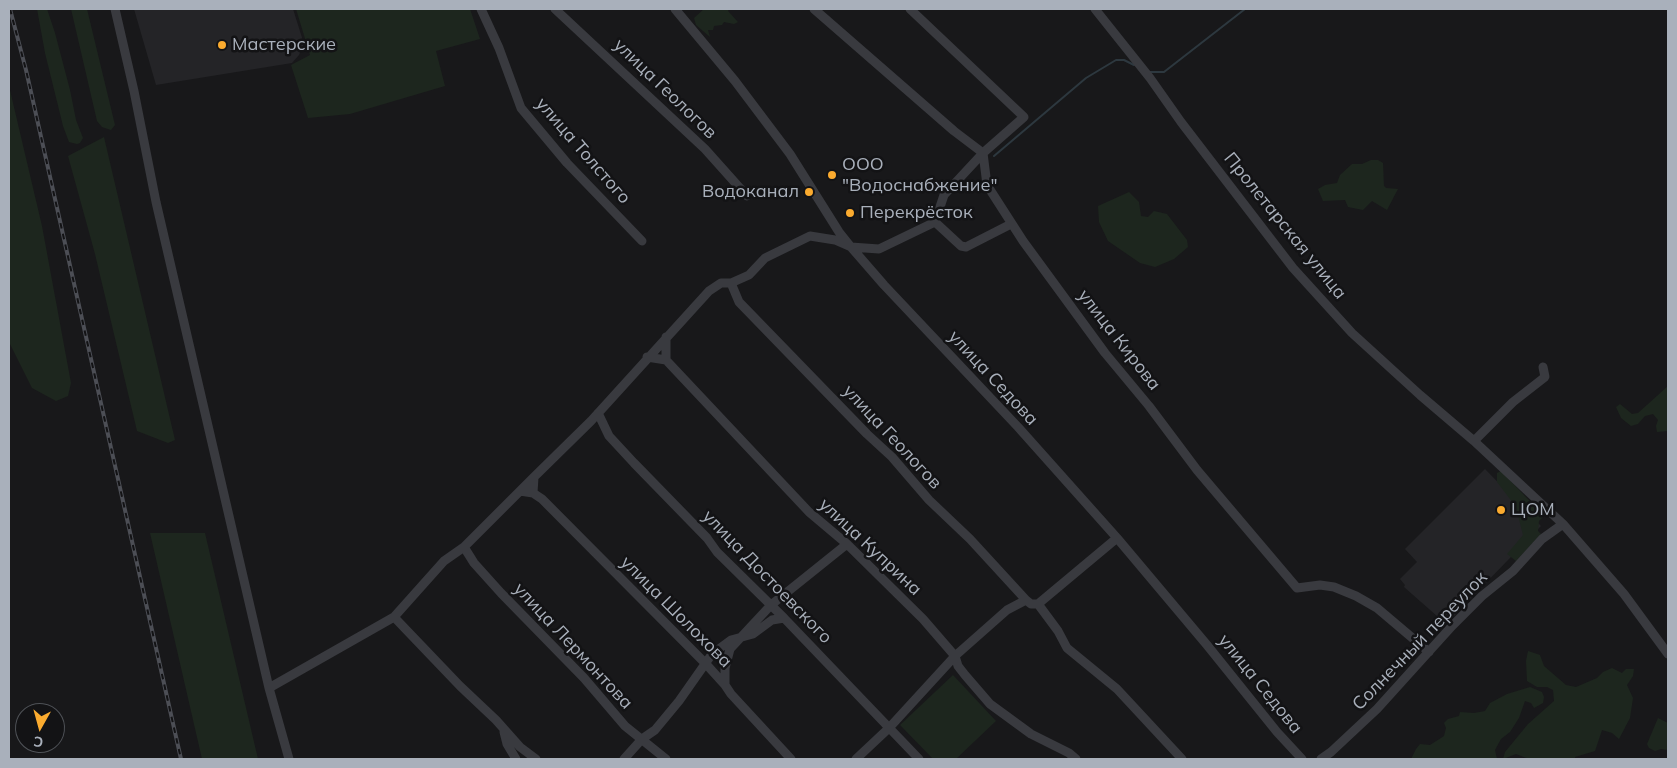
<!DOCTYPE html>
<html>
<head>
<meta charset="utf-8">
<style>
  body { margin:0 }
  #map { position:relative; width:1677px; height:768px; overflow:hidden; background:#18181a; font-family:Mulish,sans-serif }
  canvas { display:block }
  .frame { position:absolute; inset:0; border:10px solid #a9b0bb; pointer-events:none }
  .north { position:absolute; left:15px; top:703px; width:50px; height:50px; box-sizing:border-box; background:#131315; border:1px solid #4f5257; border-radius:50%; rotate:187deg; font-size:14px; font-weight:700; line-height:20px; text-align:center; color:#a9b0bb }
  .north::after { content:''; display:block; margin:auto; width:18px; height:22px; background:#fbab2f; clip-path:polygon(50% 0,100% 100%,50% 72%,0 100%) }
</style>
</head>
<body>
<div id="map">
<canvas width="1677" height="768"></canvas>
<div class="frame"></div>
<div class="north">С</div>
</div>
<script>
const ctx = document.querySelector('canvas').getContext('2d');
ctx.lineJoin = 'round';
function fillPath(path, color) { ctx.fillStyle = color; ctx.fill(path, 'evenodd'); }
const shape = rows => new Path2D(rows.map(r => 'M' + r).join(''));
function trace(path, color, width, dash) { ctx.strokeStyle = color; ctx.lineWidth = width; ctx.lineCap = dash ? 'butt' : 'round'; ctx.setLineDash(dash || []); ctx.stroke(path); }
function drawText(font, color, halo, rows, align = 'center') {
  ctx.font = font + ' Mulish,sans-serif'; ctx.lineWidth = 5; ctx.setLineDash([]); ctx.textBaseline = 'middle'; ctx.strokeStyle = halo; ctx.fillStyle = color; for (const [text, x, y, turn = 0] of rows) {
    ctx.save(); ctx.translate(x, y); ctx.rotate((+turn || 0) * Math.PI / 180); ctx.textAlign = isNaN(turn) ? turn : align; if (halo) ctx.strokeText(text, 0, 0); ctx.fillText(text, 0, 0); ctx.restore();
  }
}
fillPath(shape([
  [134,9,293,9,304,44,299,55,292,63,156,85],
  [1485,469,1541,526,1446,624,1404,587,1405,585,1400,579,1417,562,1405,549]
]), '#242427');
fillPath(shape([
  [37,9,47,9,55,33,70,90,76,120,83,138,80,143,77,144,69,142,63,126,45,53],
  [71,9,87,9,115,125,111,130,102,127,97,121],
  [296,9,470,9,480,39,436,51,445,86,350,114,308,118,291,65,310,55],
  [704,9,729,9,728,11,738,22,734,24,724,22,722,25,714,26,713,30,708,30,710,37,696,25,694,18],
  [9,86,42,226,71,383,68,396,56,401,32,388,9,342],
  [104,137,175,440,168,443,137,431,95,254,68,156],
  [1371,160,1378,160,1383,163,1384,186,1386,188,1398,189,1387,210,1372,201,1363,210,1348,207,1345,200,1323,201,1318,189,1325,185,1337,183,1340,175,1352,164,1362,164],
  [1129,192,1139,202,1141,216,1148,217,1154,211,1167,214,1187,240,1188,247,1174,259,1155,267,1140,263,1108,241,1099,222,1098,206],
  [1668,386,1668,431,1657,432,1656,426,1658,420,1653,414,1645,416,1638,424,1631,426,1621,418,1616,407,1620,404,1632,414,1638,413],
  [1501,471,1544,516,1539,521,1538,531,1541,534,1516,561,1507,554,1523,535,1516,507,1497,482,1497,473],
  [150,533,205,533,258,759,202,759],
  [1528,651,1540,655,1544,666,1566,685,1576,687,1597,678,1603,672,1612,668,1622,673,1626,669,1634,669,1633,676,1627,685,1633,698,1630,718,1619,739,1612,733,1602,730,1595,751,1575,757,1575,759,1529,759,1516,754,1503,759,1505,752,1528,724,1554,701,1553,690,1547,687,1537,687,1527,681,1526,661],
  [953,675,996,721,956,759,933,759,900,725],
  [1530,687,1542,692,1544,697,1543,703,1534,708,1531,703,1525,701,1519,718,1510,732,1501,739,1495,750,1497,759,1411,759,1416,749,1420,744,1430,745,1444,736,1446,728,1444,723,1448,719,1459,716,1460,712,1474,713,1485,711,1490,703,1507,694],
  [1658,718,1668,723,1668,750,1661,749,1655,751,1649,748,1647,744]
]), '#1d261e');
trace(shape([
  [1150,72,1164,72,1245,9],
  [994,156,1086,78,1116,60,1124,60,1134,65]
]), '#2d383f', 2);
trace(shape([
  [115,9,134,91,156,202,269,688,289,759],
  [481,9,499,48,521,108,567,163,642,241],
  [555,9,705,149,747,196],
  [675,9,735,81,790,154,839,232,851,247,884,285,1018,427,1117,538,1207,645,1277,732,1302,759],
  [814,9,954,131,983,153,987,185,1023,241,1105,353,1149,406,1197,470,1297,588,1320,585,1334,587,1356,596,1377,608,1429,652],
  [910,9,1024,117,983,153,944,195,935,222],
  [1095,9,1150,78,1181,122,1293,268,1352,333,1420,395,1474,441,1563,524,1624,594,1668,654],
  [731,283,739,302,867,434,892,457,929,500,970,539,1026,600,1031,604,1038,604,1117,538],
  [666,337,666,360,809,512,847,544,923,619,955,656,958,666,965,675,990,704,1031,734,1069,753,1076,759],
  [647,357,666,360],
  [598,413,609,436,634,463,707,538,717,552,784,618,919,759],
  [1474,441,1513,402,1545,377,1543,367],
  [520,491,533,493,534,477,591,421,709,291,721,283,731,283,749,275,765,258,810,236,835,240,851,247,879,249,935,222,961,246,966,247,1011,224],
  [533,493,542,499,706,664,725,685,731,694,791,759],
  [464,547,474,563,501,593,584,678,625,726,666,759],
  [1038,604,1058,631,1067,648,1117,689,1182,759],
  [394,617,460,686,496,720,520,747,536,759],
  [725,685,725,668,730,649,771,605,847,544],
  [269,688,394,617,444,561,464,547,534,477],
  [504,732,507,744,516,759],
  [624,759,642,739,655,730,679,701,712,654,731,640,753,634,772,620,784,618],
  [856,759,889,728,955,656,1007,610,1026,600],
  [1321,759,1331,752,1377,709,1452,626,1482,596,1513,571,1542,539,1563,524]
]), '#393a3f', 9);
const rail = shape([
  [10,9,26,70,181,759]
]);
trace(rail, '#4c4e55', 4);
trace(rail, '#131315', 2, [5.5]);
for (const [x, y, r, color] of [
  [222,45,5,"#fbab2f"],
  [832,175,5,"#fbab2f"],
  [809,192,5,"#fbab2f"],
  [850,213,5,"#fbab2f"],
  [1501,510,5,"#fbab2f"]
]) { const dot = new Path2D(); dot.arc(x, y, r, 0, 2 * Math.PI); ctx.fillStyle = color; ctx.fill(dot); trace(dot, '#131315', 2); }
drawText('18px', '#a9b0bb', '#131315', [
  ["Мастерские",232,45],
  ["ООО",842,165],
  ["\"Водоснабжение\"",842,186],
  ["Водоканал",799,192,"right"],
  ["Перекрёсток",860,213],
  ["ЦОМ",1511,510]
], 'left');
drawText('18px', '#a9b0bb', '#131315', [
  ["улица Геологов",665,89,44],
  ["улица Толстого",583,151,49],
  ["Пролетарская улица",1285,226,51],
  ["улица Кирова",1119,340,52],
  ["улица Седова",993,378,47],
  ["улица Геологов",892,437,47],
  ["улица Куприна",870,547,43],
  ["улица Достоевского",767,577,46],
  ["улица Шолохова",676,612,45],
  ["Солнечный переулок",1420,641,-46],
  ["улица Лермонтова",573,646,47],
  ["улица Седова",1260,684,51]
]);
</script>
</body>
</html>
